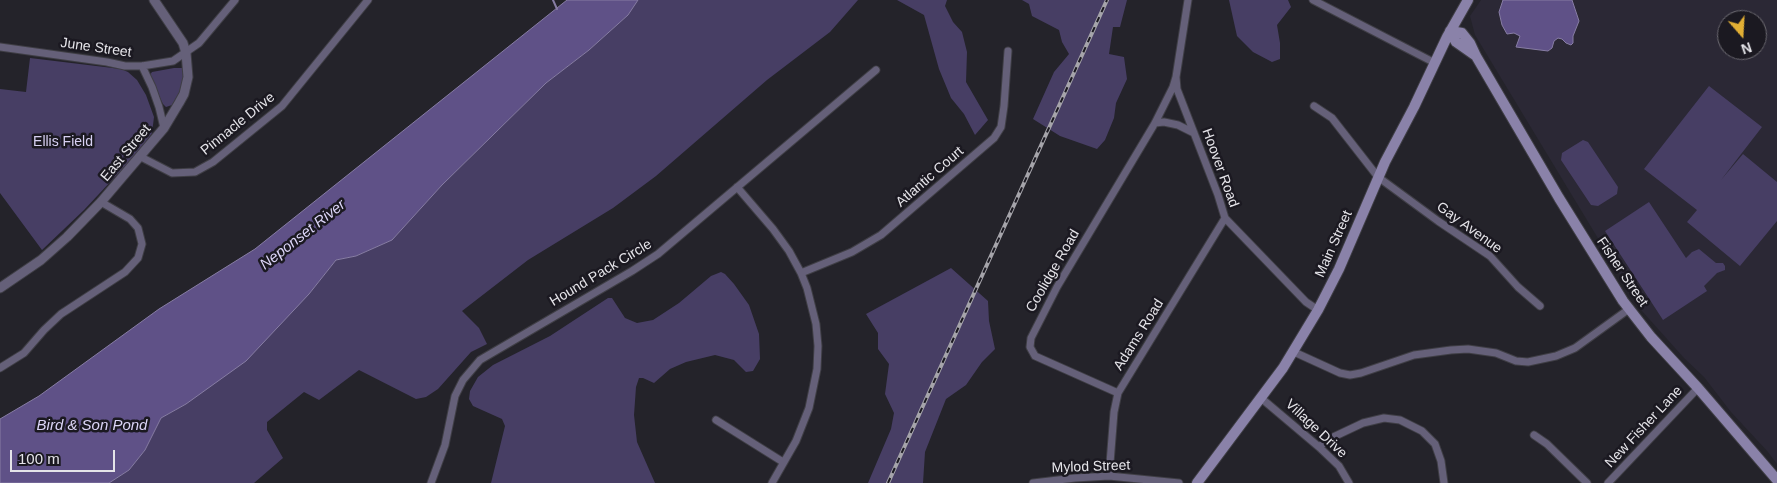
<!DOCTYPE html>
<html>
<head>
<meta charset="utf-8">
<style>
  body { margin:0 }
  #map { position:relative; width:1777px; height:483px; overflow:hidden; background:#24232a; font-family:Arial,sans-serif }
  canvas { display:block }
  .north { position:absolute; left:1717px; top:10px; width:50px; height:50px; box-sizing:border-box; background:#1b1921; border:1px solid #6c6a71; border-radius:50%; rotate:161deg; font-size:14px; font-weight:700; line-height:20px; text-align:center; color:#e5e4e9 }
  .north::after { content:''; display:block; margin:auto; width:18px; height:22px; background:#e2af34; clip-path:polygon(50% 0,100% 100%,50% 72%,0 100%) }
  .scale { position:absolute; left:10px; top:450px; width:105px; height:22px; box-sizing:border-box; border:2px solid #e5e4e9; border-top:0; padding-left:6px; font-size:15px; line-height:18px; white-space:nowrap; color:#e5e4e9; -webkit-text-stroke:4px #1b1921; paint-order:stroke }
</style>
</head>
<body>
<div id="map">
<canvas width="1777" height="483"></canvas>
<div class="north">N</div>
<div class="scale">100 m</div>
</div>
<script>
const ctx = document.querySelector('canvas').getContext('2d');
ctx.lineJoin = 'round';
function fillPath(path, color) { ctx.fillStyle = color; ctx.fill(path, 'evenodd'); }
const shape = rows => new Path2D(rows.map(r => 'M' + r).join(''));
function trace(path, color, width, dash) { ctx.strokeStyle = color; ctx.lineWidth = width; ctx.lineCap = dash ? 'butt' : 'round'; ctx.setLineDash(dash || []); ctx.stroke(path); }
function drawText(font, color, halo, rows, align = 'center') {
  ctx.font = font + ' Arial,sans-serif'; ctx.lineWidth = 5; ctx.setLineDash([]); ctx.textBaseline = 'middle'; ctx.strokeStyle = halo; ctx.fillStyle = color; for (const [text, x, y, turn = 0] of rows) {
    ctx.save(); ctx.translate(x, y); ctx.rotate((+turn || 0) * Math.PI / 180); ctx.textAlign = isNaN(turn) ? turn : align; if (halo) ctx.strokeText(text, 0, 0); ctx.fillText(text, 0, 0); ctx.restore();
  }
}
fillPath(shape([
  [1481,0,1777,0,1777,464,1768,452,1731,412,1704,377,1684,358,1642,311,1475,35,1470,16],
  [1727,20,1757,20,1757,50,1727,50]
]), '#2b2835');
fillPath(shape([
  [638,0,858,0,830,32,767,80,656,176,613,208,528,260,462,311,479,328,487,344,471,352,438,389,426,397,416,399,359,370,319,400,304,392,267,422,267,430,283,458,254,483,109,483,129,470,145,450,161,418,186,404,309,294,336,260,356,256,392,240,442,185,546,83,589,50,628,15],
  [897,0,947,0,945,6,953,22,962,32,967,52,966,82,988,120,975,135,964,114,951,98,939,69,924,15],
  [1022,0,1127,0,1120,27,1113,27,1109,54,1124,57,1127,79,1116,103,1114,118,1105,140,1097,149,1060,136,1033,119,1054,72,1069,54,1062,42,1059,30,1032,16,1029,4],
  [1229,0,1288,0,1291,7,1277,25,1280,43,1280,59,1272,62,1253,52,1237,36],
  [30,58,121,69,128,72,137,80,146,95,154,117,152,133,141,149,84,210,42,250,0,193,0,89,26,92],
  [174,68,183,68,184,75,182,88,172,105,166,107,163,104,149,76,152,72],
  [1709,86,1762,127,1721,180,1743,154,1777,182,1777,221,1740,266,1687,222,1697,210,1644,169],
  [1583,140,1588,142,1618,187,1617,194,1598,206,1591,205,1561,160,1562,153],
  [1649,202,1686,258,1692,252,1699,249,1716,263,1723,263,1725,266,1725,270,1717,273,1704,286,1707,291,1663,320,1605,231],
  [951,268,988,301,989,321,995,349,982,362,966,385,946,399,925,452,923,483,868,483,891,429,894,413,885,394,889,364,878,349,878,333,866,314],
  [721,272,725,274,734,284,749,305,759,334,760,359,753,371,746,372,734,360,715,355,686,362,670,369,654,383,643,378,639,378,636,387,634,415,637,442,655,483,491,483,505,426,502,419,473,406,469,399,470,391,478,377,493,365,550,336,608,298,612,298,625,318,637,323,653,320,679,303,711,276]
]), '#473e64');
const water = shape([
  [567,0,638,0,628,15,589,50,546,83,442,185,392,240,356,256,336,260,309,294,246,361,186,404,161,418,145,450,129,470,109,483,0,483,0,419,39,396,159,309,255,249,567,0],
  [1503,0,1572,0,1579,21,1573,36,1573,43,1571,45,1566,43,1562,39,1558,38,1554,41,1552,48,1548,51,1516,47,1520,36,1514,33,1507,34,1502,25,1499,12,1503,0]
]);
fillPath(water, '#5f5187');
trace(water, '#877da4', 1);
trace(shape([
  [553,0,557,9]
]), '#877da4', 2);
const minor = shape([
  [1188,0,1176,77,1177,89,1218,195,1225,218,1306,302,1318,310],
  [1313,0,1435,63],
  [0,47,107,62,125,66,142,66,173,61,199,43,235,0],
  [142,66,152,87,159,107,164,128],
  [1314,106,1332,118,1378,177,1438,221,1490,256,1518,287,1540,306],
  [1155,123,1164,122,1178,125,1194,133],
  [141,157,172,173,195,172,213,162,282,106,368,0],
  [737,187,773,229,789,251,801,273,807,288,816,324,818,346,817,369,809,408,796,441,772,483],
  [801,273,852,252,881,235,994,138,1001,127,1004,106,1008,51],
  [1294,352,1340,373,1350,375,1361,373,1414,355,1451,350,1468,349,1496,353,1516,361,1528,362,1556,356,1575,348,1629,309],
  [0,368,24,353,44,330,61,314,125,272,138,258,142,244,138,228,130,219,101,202],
  [1118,393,1035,356,1030,347,1031,338,1057,287,1155,123,1173,87,1176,77],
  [1261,398,1319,447,1339,466,1349,483],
  [716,420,783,462],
  [1534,435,1547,444,1587,483],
  [1319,447,1329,439,1363,423,1384,418,1400,420,1422,431,1435,444,1441,461,1444,483],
  [1109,476,1114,412,1118,393,1225,218],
  [431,483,445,445,455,396,463,380,480,360,632,271,658,254,876,70],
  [1033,483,1075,478,1109,476,1179,483],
  [1608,483,1698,388]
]);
const tertiary = shape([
  [0,288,41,260,67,237,101,202,164,128,179,103,184,94,188,77,186,53,183,43,154,0]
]);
const secondary = shape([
  [1450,31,1462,33,1470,43,1476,56,1559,198,1623,301,1651,337,1698,388,1777,480],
  [1450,31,1456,42,1476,56],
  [1197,483,1283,368,1318,310,1339,269,1385,162,1414,107,1447,37,1468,0]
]);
trace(minor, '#3f3e45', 9);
trace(tertiary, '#3f3e45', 11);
trace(secondary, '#3f3e45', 12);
trace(minor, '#656079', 7);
trace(tertiary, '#656079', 9);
trace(secondary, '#8a82a9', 10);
const rail = shape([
  [888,483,1107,0]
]);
trace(rail, '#a5a4aa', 4);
trace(rail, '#1b1921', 2, [5.5]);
drawText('14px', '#e5e4e9', '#1b1921', [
  ["June Street",96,48,8],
  ["Pinnacle Drive",238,124,-39],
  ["East Street",126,153,-50],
  ["Hoover Road",1220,168,70],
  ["Atlantic Court",930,177,-41],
  ["Gay Avenue",1469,228,36],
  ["Main Street",1334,244,-66],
  ["Coolidge Road",1053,271,-60],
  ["Fisher Street",1622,272,56],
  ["Hound Pack Circle",601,273,-31],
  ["Adams Road",1139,335,-58],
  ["New Fisher Lane",1644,427,-47],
  ["Village Drive",1316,429,43],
  ["Mylod Street",1091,467,-2]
]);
drawText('14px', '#d8d1f3', '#1b1921', [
  ["Ellis Field",63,142]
]);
drawText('italic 15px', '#dcd5f7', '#1b1921', [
  ["Neponset River",303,235,-38],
  ["Bird & Son Pond",92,426]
]);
</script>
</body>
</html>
